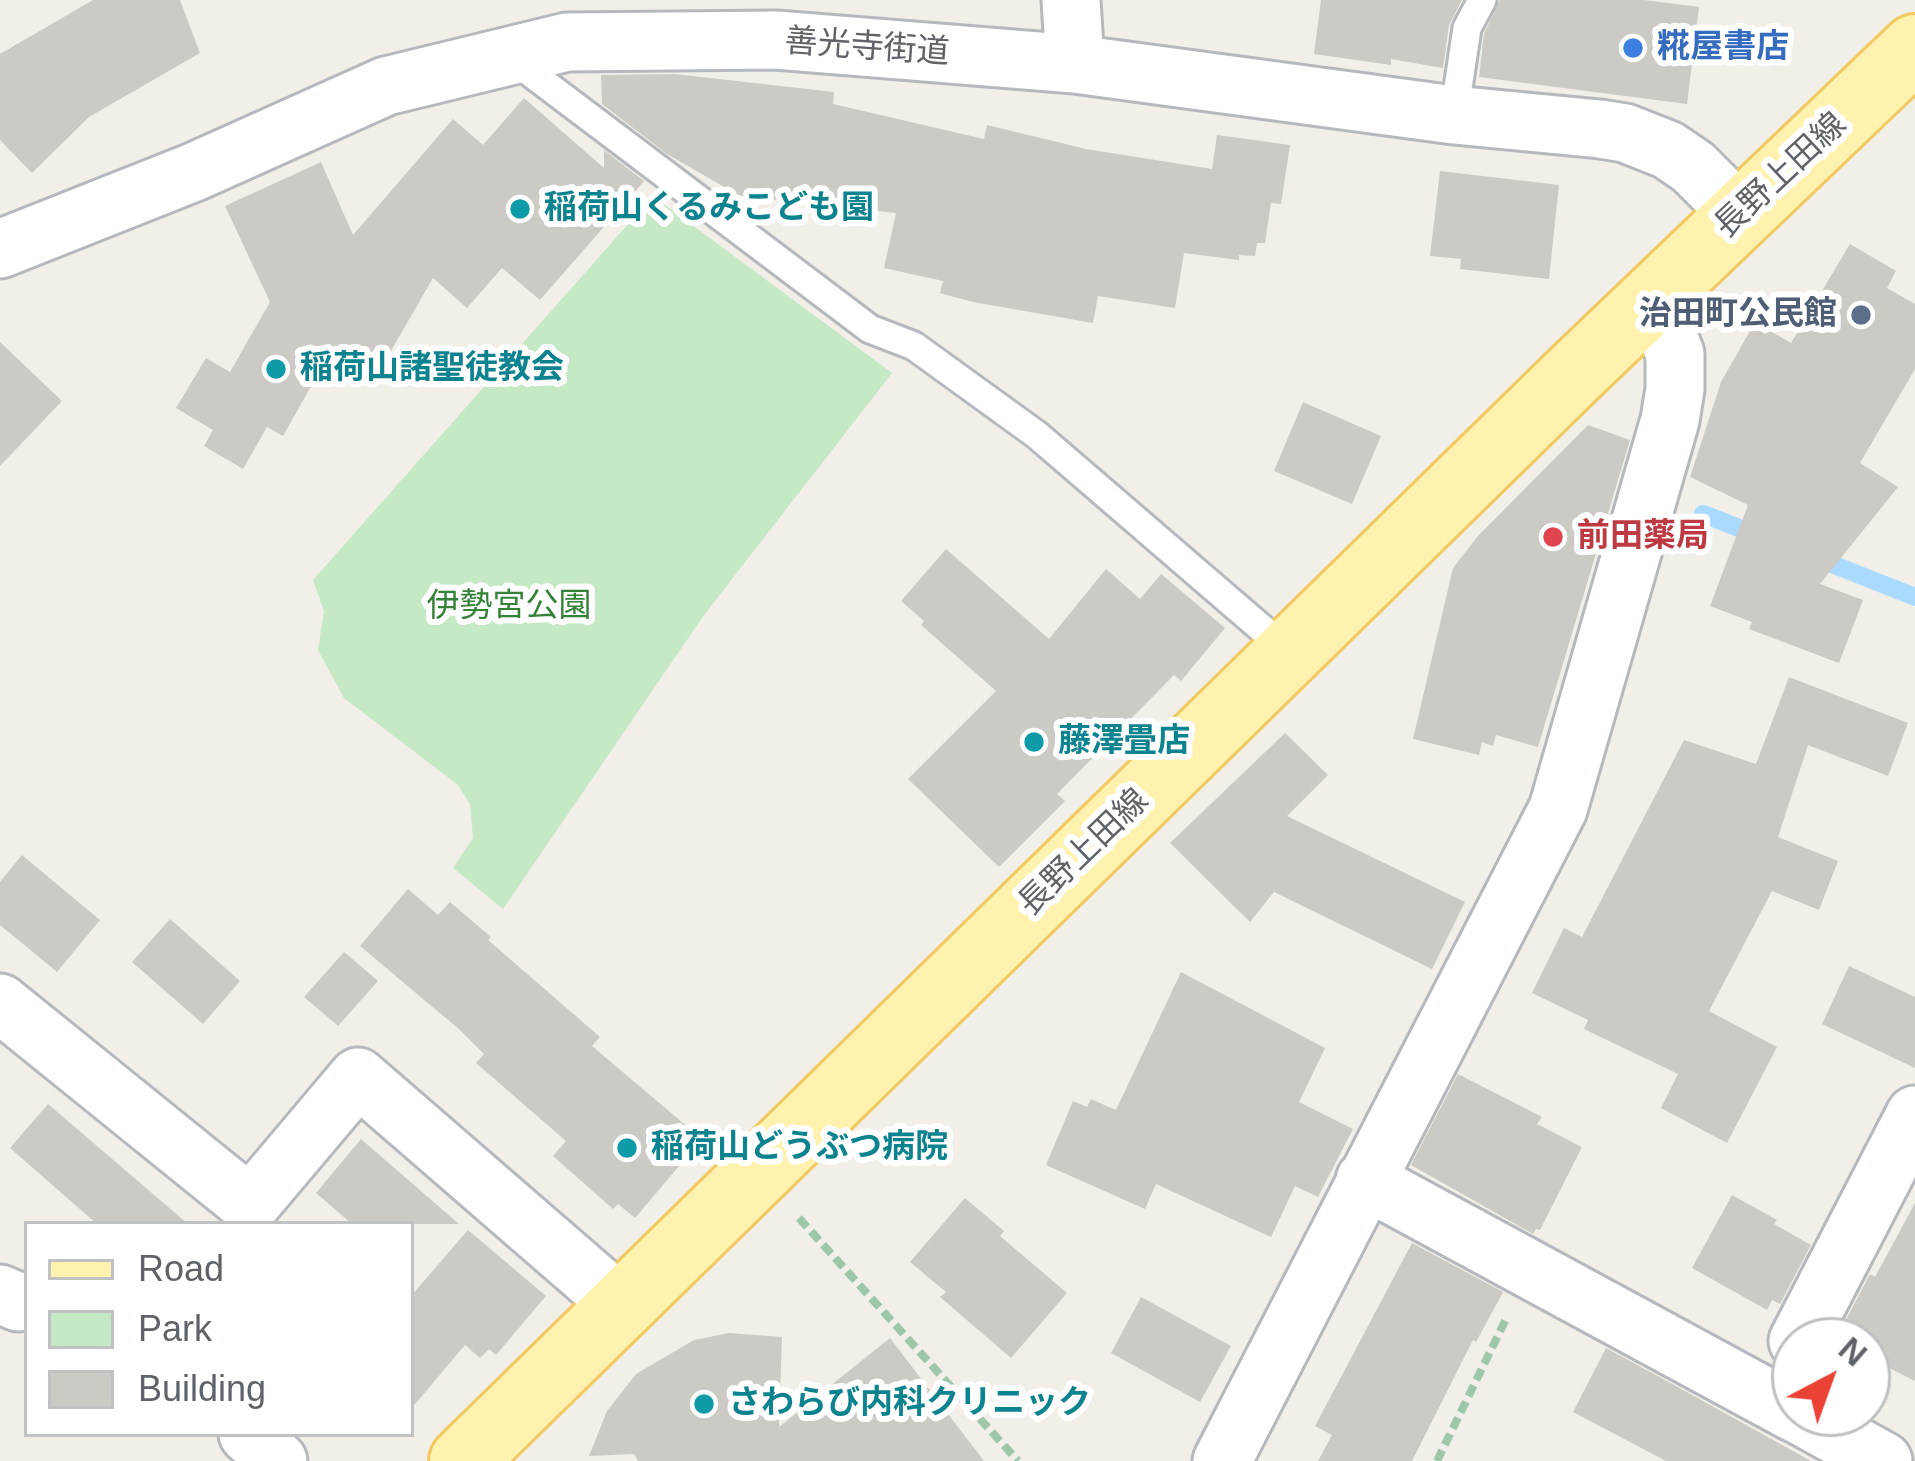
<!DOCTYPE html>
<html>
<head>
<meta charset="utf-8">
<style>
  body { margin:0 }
  #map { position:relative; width:1915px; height:1461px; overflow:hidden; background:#f1efe8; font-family:Arial,sans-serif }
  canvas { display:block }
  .legend { position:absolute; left:24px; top:1221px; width:390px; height:216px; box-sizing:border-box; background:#fff; border:3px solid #bfc1c3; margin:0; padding:15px 21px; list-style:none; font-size:36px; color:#5f6368 }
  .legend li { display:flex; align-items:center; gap:24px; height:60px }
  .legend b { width:60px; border:3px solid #bfc1c3 }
  .north { position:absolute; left:1771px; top:1317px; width:120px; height:120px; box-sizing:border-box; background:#fff; border:3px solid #bfc1c3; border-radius:50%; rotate:41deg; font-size:33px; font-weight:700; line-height:48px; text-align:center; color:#5f6368 }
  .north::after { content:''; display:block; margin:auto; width:42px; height:54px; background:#ea4335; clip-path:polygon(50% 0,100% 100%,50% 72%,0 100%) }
</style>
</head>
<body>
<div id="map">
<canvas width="1915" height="1461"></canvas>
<ul class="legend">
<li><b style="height:15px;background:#fff2af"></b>Road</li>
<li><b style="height:33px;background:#c5e8c5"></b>Park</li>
<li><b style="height:33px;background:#cccac5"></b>Building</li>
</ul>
<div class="north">N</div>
</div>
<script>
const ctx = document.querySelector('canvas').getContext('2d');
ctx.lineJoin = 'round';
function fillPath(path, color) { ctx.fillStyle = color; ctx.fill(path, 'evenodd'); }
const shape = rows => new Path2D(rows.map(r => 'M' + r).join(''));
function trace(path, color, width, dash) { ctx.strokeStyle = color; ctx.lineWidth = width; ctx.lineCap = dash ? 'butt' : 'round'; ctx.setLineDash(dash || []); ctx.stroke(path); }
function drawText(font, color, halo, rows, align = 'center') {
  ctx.font = font + ' Arial,"Noto Sans JP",sans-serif'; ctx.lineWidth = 12; ctx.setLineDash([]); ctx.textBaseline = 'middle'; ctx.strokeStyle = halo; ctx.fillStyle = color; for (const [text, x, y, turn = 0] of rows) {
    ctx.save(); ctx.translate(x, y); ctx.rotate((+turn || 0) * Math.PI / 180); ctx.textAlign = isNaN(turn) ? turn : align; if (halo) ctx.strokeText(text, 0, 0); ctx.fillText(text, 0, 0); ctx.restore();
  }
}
fillPath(shape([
  [653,196,892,373,704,615,503,909,453,868,473,838,470,804,458,785,344,698,318,650,324,611,313,580]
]), '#c5e8c5');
trace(shape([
  [1703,514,1760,536],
  [1814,557,1915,597]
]), '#aadaff', 18);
fillPath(shape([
  [93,0,180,0,200,53,89,117,32,173,0,140,0,54],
  [1321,0,1462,0,1449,25,1443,68,1391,59,1391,65,1314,54],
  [1500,0,1644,0,1699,7,1687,104,1479,77,1484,34],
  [675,74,834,92,833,104,984,139,987,125,1086,149,1212,169,1217,135,1290,145,1281,204,1271,203,1265,243,1257,243,1255,256,1239,255,1239,260,1184,253,1175,308,1098,296,1093,323,973,302,940,293,943,281,884,268,896,213,740,196,667,154,602,104,601,75],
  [524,98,604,168,604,150,644,181,540,300,502,268,467,308,433,278,388,356,375,348,363,371,345,360,337,376,322,367,283,436,267,427,243,469,204,446,213,430,176,408,206,358,230,372,270,302,225,206,321,162,353,235,453,119,483,145],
  [1440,171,1559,185,1549,279,1460,269,1461,259,1430,256],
  [1850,244,1896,271,1887,288,1915,304,1915,369,1860,463,1898,487,1820,584,1863,600,1839,663,1749,629,1752,622,1710,606,1748,505,1690,477,1721,382,1755,322,1791,343],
  [0,342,62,401,0,466],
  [1303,402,1381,436,1352,504,1274,471],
  [1588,425,1630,440,1538,747,1496,735,1493,746,1482,742,1479,755,1413,739,1453,568,1478,536],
  [946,549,1049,639,1106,569,1140,599,1161,574,1225,628,1181,681,1174,675,1057,794,1065,801,999,867,908,779,996,691,921,625,924,621,901,601],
  [1789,677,1908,723,1888,776,1808,745,1778,837,1838,861,1819,910,1772,891,1709,1011,1777,1047,1727,1143,1661,1108,1678,1074,1584,1029,1588,1020,1532,993,1564,928,1582,937,1684,740,1756,764],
  [1285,733,1328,775,1287,816,1465,902,1432,969,1274,892,1250,922,1170,843],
  [22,855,100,920,57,972,0,925,0,882],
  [408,889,438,915,450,902,491,937,488,940,600,1037,592,1046,702,1139,635,1218,618,1204,613,1209,553,1156,566,1141,476,1063,484,1054,460,1030,360,946],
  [170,919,240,981,203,1024,132,962],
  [344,952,378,981,338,1026,304,997],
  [1849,966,1915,997,1915,1068,1822,1024],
  [1181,972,1325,1048,1299,1102,1353,1129,1318,1197,1295,1186,1271,1237,1156,1184,1145,1209,1046,1165,1073,1101,1087,1107,1091,1099,1116,1110],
  [1458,1074,1542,1117,1537,1124,1582,1147,1540,1230,1536,1229,1533,1234,1411,1165],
  [48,1104,188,1224,97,1224,10,1148],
  [361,1139,459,1224,352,1224,316,1193],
  [1732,1195,1777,1220,1774,1224,1811,1245,1780,1304,1772,1300,1767,1310,1692,1268],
  [965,1198,1004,1231,1000,1236,1067,1293,1011,1358,940,1297,946,1292,910,1262],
  [1915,1203,1915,1381,1867,1357,1867,1341,1837,1337,1870,1274,1875,1277],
  [468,1230,546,1296,496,1355,489,1349,480,1358,465,1345,411,1409,411,1296],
  [1412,1243,1503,1292,1476,1342,1473,1340,1412,1461,1318,1461,1332,1435,1315,1426],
  [1141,1297,1231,1346,1200,1402,1111,1353],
  [729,1333,782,1337,779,1427,890,1338,984,1461,638,1461,634,1454,589,1456,607,1411,636,1374,694,1340],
  [1606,1348,1676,1386,1811,1461,1666,1461,1573,1412]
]), '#cccac5');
const service = shape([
  [511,58,870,329,914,346,1037,435,1289,652],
  [1454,115,1467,28,1482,0]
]);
const minor = shape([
  [1071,0,1075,64],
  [0,249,194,172,386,86,567,42,776,40,1075,64,1454,115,1600,129,1625,133,1668,150,1693,167,1740,214],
  [0,1003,250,1205,358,1077,621,1305],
  [1365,1180,1795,1413],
  [0,1294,18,1302,27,1301],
  [1798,1341,1915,1115],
  [1796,1413,1883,1461],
  [248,1434,278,1461],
  [1222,1461,1558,809,1670,420,1675,389,1675,354,1653,298]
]);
const primary = shape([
  [463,1461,1575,373,1915,48]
]);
trace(service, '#b5b8bc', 33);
trace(minor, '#b5b8bc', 63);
trace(primary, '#f2c960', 72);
trace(shape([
  [799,1218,1018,1461],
  [1437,1461,1506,1319]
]), '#9cc7a9', 8, [12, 6]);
trace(service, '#fff', 27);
trace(minor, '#fff', 57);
trace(primary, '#fff2af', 66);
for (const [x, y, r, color] of [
  [1633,48,12,"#3f7fe0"],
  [520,209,12,"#0f9aa8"],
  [1861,315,12,"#5c6f8a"],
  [276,369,12,"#0f9aa8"],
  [1553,537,12,"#e0444e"],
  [1034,742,12,"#0f9aa8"],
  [627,1148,12,"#0f9aa8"],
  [704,1404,12,"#0f9aa8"]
]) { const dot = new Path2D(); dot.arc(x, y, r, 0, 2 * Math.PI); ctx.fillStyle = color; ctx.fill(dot); trace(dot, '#fff', 4.5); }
drawText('33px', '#5f6368', '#fff', [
  ["善光寺街道",867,48,4],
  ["長野上田線",1781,176,-43],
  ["長野上田線",1084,853,-44]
]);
drawText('bold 33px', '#366cbe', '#fff', [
  ["糀屋書店",1657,48]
], 'left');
drawText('bold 33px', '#0d838f', '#fff', [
  ["稲荷山くるみこども園",544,209],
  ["稲荷山諸聖徒教会",300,369],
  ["藤澤畳店",1058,742],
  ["稲荷山どうぶつ病院",651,1148],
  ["さわらび内科クリニック",728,1404]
], 'left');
drawText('bold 33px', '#4e5e75', '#fff', [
  ["治田町公民館",1837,315]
], 'right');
drawText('bold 33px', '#be3a42', '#fff', [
  ["前田薬局",1577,537]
], 'left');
drawText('33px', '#348238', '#fff', [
  ["伊勢宮公園",509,607]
]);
</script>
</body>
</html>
